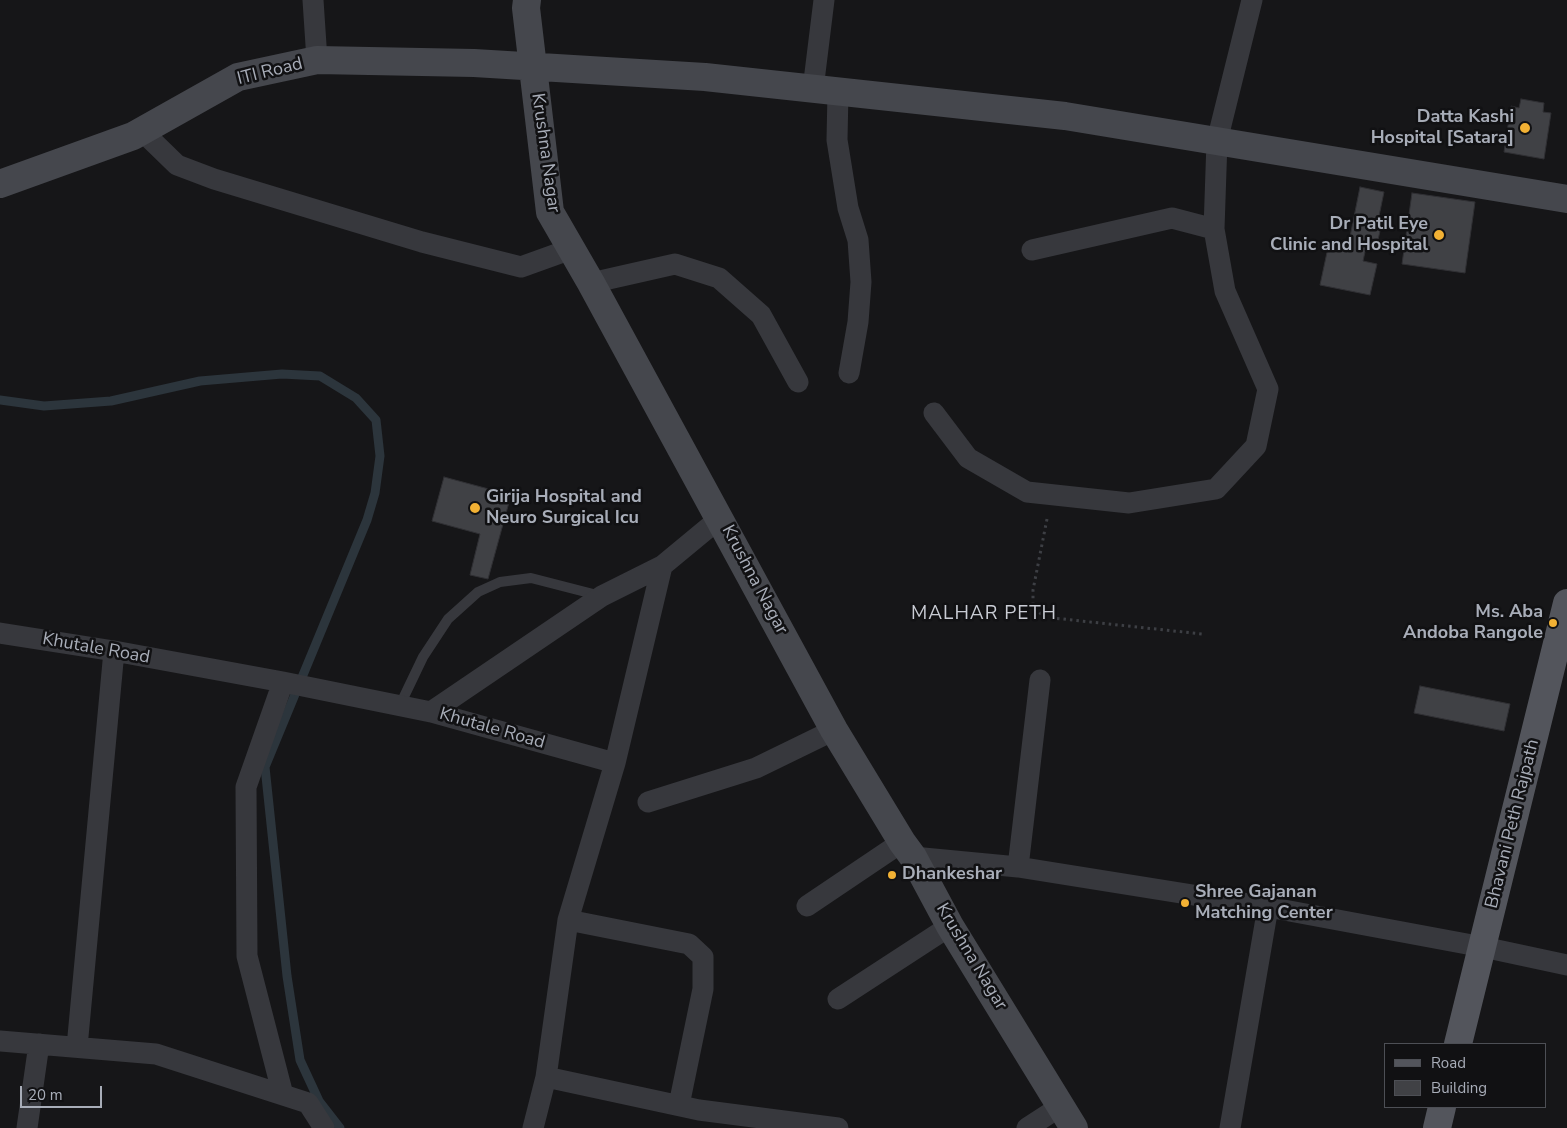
<!DOCTYPE html>
<html>
<head>
<meta charset="utf-8">
<style>
  body { margin:0 }
  #map { position:relative; width:1567px; height:1128px; overflow:hidden; background:#161618; font-family:"Nunito Sans",sans-serif }
  canvas { display:block }
  .legend { position:absolute; left:1384px; top:1043px; width:162px; height:65px; box-sizing:border-box; background:#111113; border:1px solid #4d4f55; margin:0; padding:6px 9px; list-style:none; font-size:15px; color:#a8adb8 }
  .legend li { display:flex; align-items:center; gap:10px; height:25px }
  .legend b { width:25px; border:1px solid #4d4f55 }
  .scale { position:absolute; left:20px; top:1086px; width:82px; height:22px; box-sizing:border-box; border:2px solid #a8adb8; border-top:0; padding-left:6px; font-size:15px; line-height:18px; white-space:nowrap; color:#a8adb8; -webkit-text-stroke:4px #111113; paint-order:stroke }
</style>
</head>
<body>
<div id="map">
<canvas width="1567" height="1128"></canvas>
<ul class="legend">
<li><b style="height:6px;background:#53555c"></b>Road</li>
<li><b style="height:14px;background:#404145"></b>Building</li>
</ul>
<div class="scale">20 m</div>
</div>
<script>
const ctx = document.querySelector('canvas').getContext('2d');
ctx.lineJoin = 'round';
const shape = rows => new Path2D(rows.map(r => 'M' + r).join(''));
function trace(path, color, width, dash) { ctx.strokeStyle = color; ctx.lineWidth = width; ctx.lineCap = dash ? 'butt' : 'round'; ctx.setLineDash(dash || []); ctx.stroke(path); }
function fillPath(path, color) { ctx.fillStyle = color; ctx.fill(path, 'evenodd'); }
function drawText(font, color, halo, rows, align = 'center') {
  ctx.font = font + ' "Nunito Sans",sans-serif'; ctx.lineWidth = 5; ctx.setLineDash([]); ctx.textBaseline = 'middle'; ctx.strokeStyle = halo; ctx.fillStyle = color; for (const [text, x, y, turn = 0] of rows) {
    ctx.save(); ctx.translate(x, y); ctx.rotate((+turn || 0) * Math.PI / 180); ctx.textAlign = isNaN(turn) ? turn : align; if (halo) ctx.strokeText(text, 0, 0); ctx.fillText(text, 0, 0); ctx.restore();
  }
}
trace(shape([
  [0,400,44,406,111,401,200,381,282,374,320,376,356,398,376,420,380,456,375,493,367,520,265,767,287,976,300,1060,319,1101,340,1128]
]), '#2c353c', 9);
const building = shape([
  [1521,99,1544,103,1543,112,1551,113,1544,159,1504,152,1511,106,1519,108,1521,99],
  [1360,187,1384,192,1378,221,1382,222,1378,240,1368,238,1363,261,1377,264,1370,295,1320,285,1329,243,1348,247,1360,187],
  [1412,193,1475,202,1465,273,1402,264,1412,193],
  [444,477,511,495,488,579,470,575,480,534,432,521,444,477],
  [1420,686,1510,704,1504,731,1414,713,1420,686]
]);
fillPath(building, '#404145');
trace(building, '#303034', 1);
trace(shape([
  [1047,519,1033,590,1033,606,1044,617,1202,634]
]), '#3d3f44', 3, [2.5, 4]);
trace(shape([
  [400,705,423,657,448,619,478,592,500,582,531,578,601,596]
]), '#37383d', 10);
trace(shape([
  [313,0,317,60],
  [813,89,824,0],
  [838,92,837,140,848,208,858,240,861,282,858,322,849,373],
  [142,131,177,165,214,179,422,242,521,267,571,249],
  [1032,250,1172,218,1214,229],
  [591,283,675,264,719,278,761,315,798,382],
  [934,413,968,458,1027,492,1129,503,1216,489,1256,446,1268,389,1225,291,1214,229,1217,141,1252,0],
  [0,633,114,651,283,682,431,712,615,763,568,920,546,1077,533,1128],
  [431,712,602,596,662,566],
  [615,763,662,566,720,518],
  [648,802,756,768,834,730],
  [913,857,1018,867,1268,907,1483,947,1567,965],
  [1018,867,1040,680],
  [807,906,902,842],
  [568,920,689,944,703,957,703,989,679,1105],
  [838,999,950,926],
  [0,1041,156,1054,308,1103,324,1128],
  [77,1047,114,651],
  [546,1077,699,1110,838,1128],
  [283,1095,247,956,246,787,283,682],
  [27,1128,39,1044],
  [1027,1128,1061,1106],
  [1230,1128,1268,907]
]), '#37383d', 21);
trace(shape([
  [527,0,526,8,550,212,591,283,834,730,902,842,913,857,950,926,1074,1128],
  [0,184,133,136,238,77,317,60,474,63,705,77,1065,116,1567,199]
]), '#45474d', 28);
trace(shape([
  [1458,1044,1567,603],
  [1437,1128,1442,1107]
]), '#53555c', 28);
for (const [x, y, r, color] of [
  [1525,128,6,"#f2b134"],
  [1439,235,6,"#f2b134"],
  [475,508,6,"#f2b134"],
  [1553,623,5,"#f2b134"],
  [892,875,5,"#f2b134"],
  [1185,903,5,"#f2b134"]
]) { const dot = new Path2D(); dot.arc(x, y, r, 0, 2 * Math.PI); ctx.fillStyle = color; ctx.fill(dot); trace(dot, '#111113', 2); }
drawText('18px', '#a8adb8', '#111113', [
  ["ITI Road",270,72,-14],
  ["Krushna Nagar",545,153,82],
  ["Krushna Nagar",754,580,62],
  ["Khutale Road",96,649,10],
  ["Khutale Road",492,729,16],
  ["Bhavani Peth Rajpath",1513,824,-76],
  ["Krushna Nagar",971,957,59]
]);
drawText('bold 18px', '#a8adb8', '#111113', [
  ["Datta Kashi",1514,118],
  ["Hospital [Satara]",1514,139],
  ["Dr Patil Eye",1428,225],
  ["Clinic and Hospital",1428,246],
  ["Girija Hospital and",486,498,"left"],
  ["Neuro Surgical Icu",486,519,"left"],
  ["Ms. Aba",1543,613],
  ["Andoba Rangole",1543,634],
  ["Dhankeshar",902,875,"left"],
  ["Shree Gajanan",1195,893,"left"],
  ["Matching Center",1195,914,"left"]
], 'right');
ctx.letterSpacing = '1px';
drawText('19px', '#c9ccd4', '#111113', [
  ["MALHAR PETH",984,614]
]);
ctx.letterSpacing = '0px';
</script>
</body>
</html>
